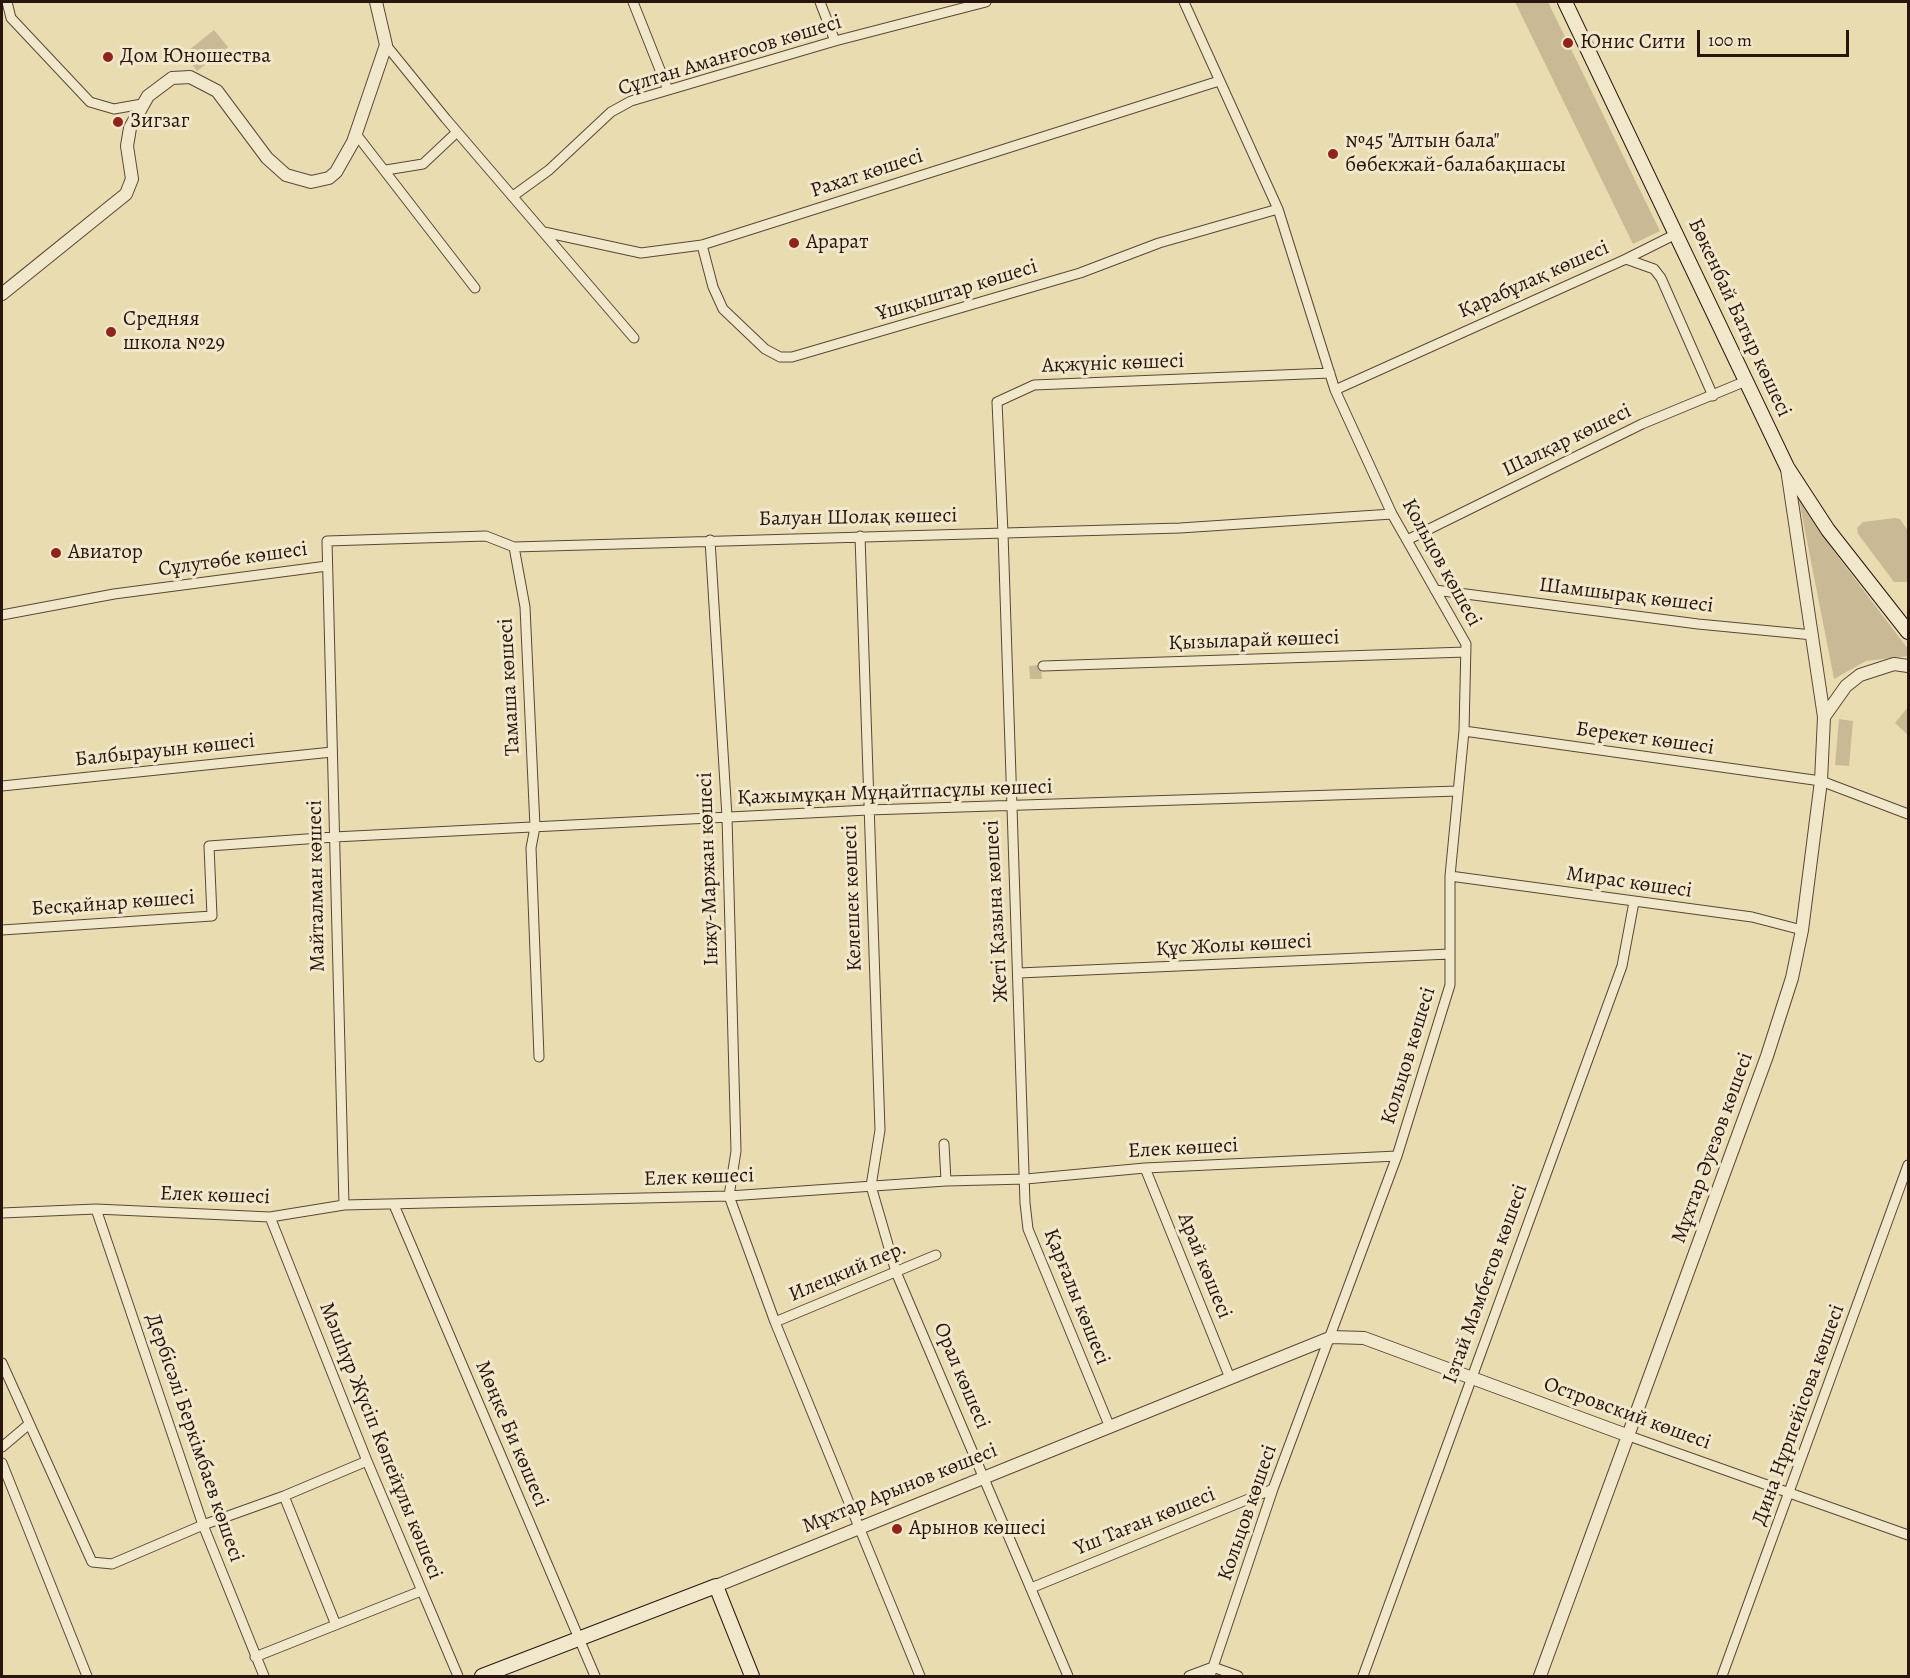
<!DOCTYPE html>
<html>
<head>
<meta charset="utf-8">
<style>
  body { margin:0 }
  #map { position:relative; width:1910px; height:1678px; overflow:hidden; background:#eadcb1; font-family:Alegreya,serif }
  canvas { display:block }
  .frame { position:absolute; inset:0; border:3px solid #29150e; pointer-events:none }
  .scale { position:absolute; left:1697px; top:30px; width:152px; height:27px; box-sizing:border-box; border:3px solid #29150e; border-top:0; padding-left:8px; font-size:18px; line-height:21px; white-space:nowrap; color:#29150e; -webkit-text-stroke:4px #f1e8cc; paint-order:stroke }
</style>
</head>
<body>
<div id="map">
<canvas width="1910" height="1678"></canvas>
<div class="frame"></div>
<div class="scale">100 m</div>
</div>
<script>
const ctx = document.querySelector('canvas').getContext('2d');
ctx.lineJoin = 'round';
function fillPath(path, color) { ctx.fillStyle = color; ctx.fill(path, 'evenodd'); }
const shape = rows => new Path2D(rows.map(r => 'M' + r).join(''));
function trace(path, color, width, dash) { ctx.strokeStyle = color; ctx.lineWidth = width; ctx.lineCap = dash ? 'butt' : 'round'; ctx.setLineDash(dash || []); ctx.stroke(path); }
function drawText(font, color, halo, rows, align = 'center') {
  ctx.font = font + ' Alegreya,serif'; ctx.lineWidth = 6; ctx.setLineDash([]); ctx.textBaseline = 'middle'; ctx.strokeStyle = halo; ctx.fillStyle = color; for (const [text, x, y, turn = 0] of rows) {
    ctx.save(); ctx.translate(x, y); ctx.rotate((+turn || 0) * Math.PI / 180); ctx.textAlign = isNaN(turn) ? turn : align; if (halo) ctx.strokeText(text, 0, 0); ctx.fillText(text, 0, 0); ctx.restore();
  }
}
fillPath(shape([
  [1515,2,1548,2,1660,231,1633,244],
  [214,30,228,47,197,71,184,54],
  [1798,495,1833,550,1908,649,1908,656,1866,661,1834,679],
  [1895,518,1900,519,1908,531,1907,582,1894,582,1858,534,1857,528,1863,522],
  [1041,665,1042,679,1030,679,1029,666],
  [1908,707,1908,735,1895,723],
  [1839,719,1853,721,1849,766,1835,765]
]), '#c9ba95');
const minor = shape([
  [7,2,11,18,90,102,114,109,142,104],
  [633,2,668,90],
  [820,2,835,41],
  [1184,2,1278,209,1335,390,1392,514,1466,644,1464,731,1450,876,1450,985,1397,1156,1273,1489,1210,1676],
  [386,45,446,119,634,338],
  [356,134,475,288],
  [386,170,423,164,457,132],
  [513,196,549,170,611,112,631,101,835,41,986,2],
  [544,232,641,253,702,245,1219,81],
  [702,245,713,287,723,309,765,349,780,357,792,357,1080,273,1159,243,1278,209],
  [1626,259,1676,234],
  [1335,390,1626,259,1654,269,1661,278,1713,396],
  [860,536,880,1130,871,1186,896,1272,1068,1676],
  [710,540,727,817,736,1151,729,1196,775,1322,920,1676],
  [1407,540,1642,424,1746,381],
  [514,547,525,607,535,827,531,848,539,1057],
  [1435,590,1698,624,1813,635],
  [2,615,114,594,327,566],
  [1043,666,1466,652],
  [1464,731,1821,781,1908,814],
  [2,786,332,752],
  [1450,876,1752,917,1802,930],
  [2,930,212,916,209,846,334,837,868,810,1458,791],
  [1019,973,1450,954],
  [944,1144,946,1181],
  [1145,1168,1230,1378],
  [344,1205,327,541,486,536,514,547,1180,528,1392,514],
  [394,1205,595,1676],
  [96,1209,203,1525,264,1676],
  [2,1213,96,1209,270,1217,344,1205,729,1196,946,1181,1026,1179,1145,1168,1397,1156],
  [270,1217,367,1461,458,1676],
  [775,1322,936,1255],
  [2,1363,92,1562,112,1564,203,1525,284,1496,367,1461],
  [1109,1425,1028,1229,1025,1203,1003,533,997,402,1034,385,1330,373],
  [1629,1436,1908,1535],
  [2,1447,28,1425],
  [2,1463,87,1676],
  [284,1496,336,1625],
  [1031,1588,1273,1489],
  [255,1657,421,1591],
  [1189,1676,1213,1667,1238,1676],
  [1363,1676,1622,966,1634,902],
  [1722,1676,1908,1165]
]);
const tertiary = shape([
  [2,294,126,194,132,179,127,146,130,128,148,96,172,78,190,77,217,91,267,158,286,175,311,182,329,178,336,172,353,142,386,45,376,2],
  [1787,469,1824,717],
  [716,1586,1332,1337,1364,1338,1629,1436],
  [1540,1676,1767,1056,1792,978,1802,930,1821,781,1824,717,1846,686,1860,675,1894,664,1908,666]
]);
const secondary = shape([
  [1565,2,1787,467,1828,530,1908,632],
  [482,1676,716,1586,752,1676]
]);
trace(minor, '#594737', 11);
trace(tertiary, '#594737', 14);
trace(secondary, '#29150e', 16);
trace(minor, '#f1e8cc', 9);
trace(tertiary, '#f1e8cc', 12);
trace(secondary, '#f1e8cc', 14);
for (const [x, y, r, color] of [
  [1568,43,6,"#8f2418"],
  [108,57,6,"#8f2418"],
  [118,122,6,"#8f2418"],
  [1333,154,6,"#8f2418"],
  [794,243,6,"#8f2418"],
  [111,332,6,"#8f2418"],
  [56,553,6,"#8f2418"],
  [897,1529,6,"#8f2418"]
]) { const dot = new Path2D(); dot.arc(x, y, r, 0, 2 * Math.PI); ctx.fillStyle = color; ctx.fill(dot); trace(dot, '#f1e8cc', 2); }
drawText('21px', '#29150e', '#f1e8cc', [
  ["Юнис Сити",1580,43],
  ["Дом Юношества",120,57],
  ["Зигзаг",130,122],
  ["№45 \"Алтын бала\"",1345,142],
  ["бөбекжай-балабақшасы",1345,166],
  ["Арарат",806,243],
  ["Средняя",123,320],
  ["школа №29",123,344],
  ["Авиатор",68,553],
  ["Арынов көшесі",909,1529]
], 'left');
drawText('21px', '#29150e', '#f1e8cc', [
  ["Сұлтан Аманғосов көшесі",730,56,-17],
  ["Рахат көшесі",867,174,-18],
  ["Қарабұлақ көшесі",1534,280,-24],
  ["Ұшқыштар көшесі",957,291,-17],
  ["Бөкенбай Батыр көшесі",1739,318,65],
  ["Ақжүніс көшесі",1113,364,-2],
  ["Шалқар көшесі",1567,441,-26],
  ["Балуан Шолақ көшесі",858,518,-1],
  ["Сұлутөбе көшесі",233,560,-8],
  ["Кольцов көшесі",1441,563,61],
  ["Шамшырақ көшесі",1626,596,7],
  ["Қызыларай көшесі",1254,641,-2],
  ["Тамаша көшесі",510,687,-93],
  ["Берекет көшесі",1645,739,8],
  ["Балбырауын көшесі",165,751,-6],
  ["Қажымұқан Мұңайтпасұлы көшесі",895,793,-2],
  ["Інжу-Маржан көшесі",709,869,-92],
  ["Мирас көшесі",1629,883,8],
  ["Майталман көшесі",317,886,-91],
  ["Келешек көшесі",853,898,-92],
  ["Бесқайнар көшесі",113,904,-4],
  ["Жеті Қазына көшесі",997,911,-93],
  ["Құс Жолы көшесі",1234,946,-3],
  ["Кольцов көшесі",1409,1056,-73],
  ["Мұхтар Әуезов көшесі",1713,1148,-70],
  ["Елек көшесі",1183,1149,-3],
  ["Елек көшесі",699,1178,-2],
  ["Елек көшесі",215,1196,2],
  ["Арай көшесі",1204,1266,68],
  ["Илецкий пер.",848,1272,-23],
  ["Ізтай Мәмбетов көшесі",1486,1284,-70],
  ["Қарғалы көшесі",1076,1297,68],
  ["Орал көшесі",961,1376,67],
  ["Островский көшесі",1627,1414,20],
  ["Дина Нұрпейісова көшесі",1799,1415,-70],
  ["Мөңке Би көшесі",511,1434,67],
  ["Дербісәлі Беркімбаев көшесі",194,1438,71],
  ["Мәшһүр Жүсіп Көпейұлы көшесі",380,1441,68],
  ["Мұхтар Арынов көшесі",900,1489,-22],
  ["Кольцов көшесі",1248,1513,-71],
  ["Үш Таған көшесі",1145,1522,-22]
]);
</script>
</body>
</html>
